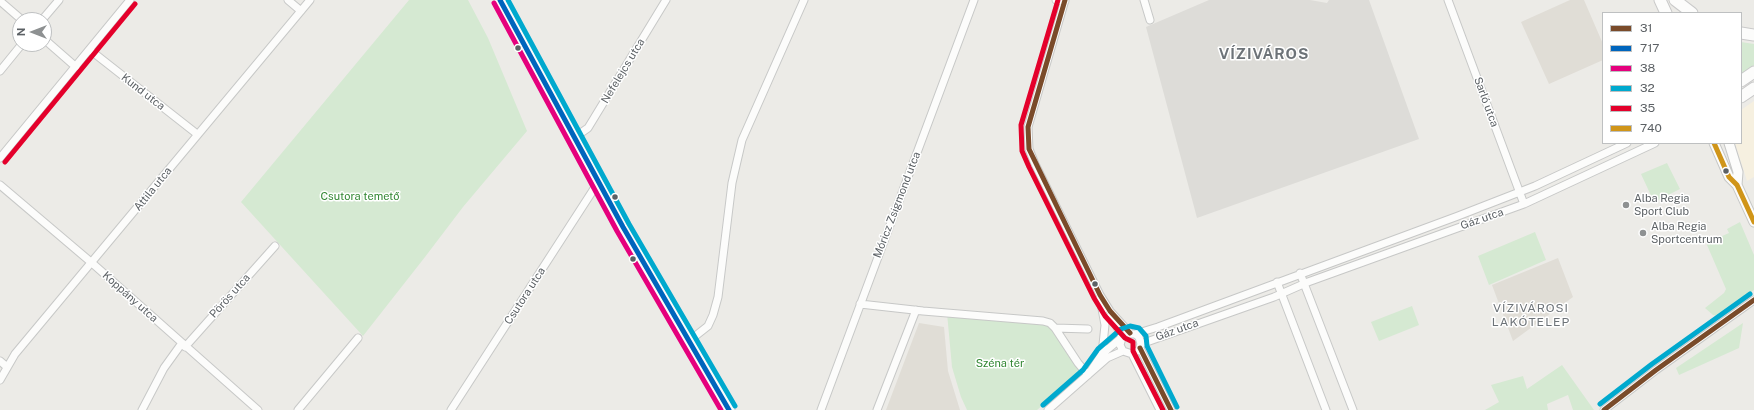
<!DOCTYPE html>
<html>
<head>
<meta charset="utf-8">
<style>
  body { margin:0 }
  #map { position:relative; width:1754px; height:410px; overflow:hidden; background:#ecebe7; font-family:"Public Sans",sans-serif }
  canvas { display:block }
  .legend { position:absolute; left:1602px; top:12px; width:140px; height:132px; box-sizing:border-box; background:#fff; border:1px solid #bec0c1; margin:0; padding:5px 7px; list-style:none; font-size:12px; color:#5c6165 }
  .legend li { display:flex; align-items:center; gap:8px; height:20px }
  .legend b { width:20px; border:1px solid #bec0c1 }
  .north { position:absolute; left:12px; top:12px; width:40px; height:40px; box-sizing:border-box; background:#fff; border:1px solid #bec0c1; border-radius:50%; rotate:270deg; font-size:11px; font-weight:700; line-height:16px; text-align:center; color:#5c6165 }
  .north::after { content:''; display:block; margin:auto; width:14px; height:18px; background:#8e9192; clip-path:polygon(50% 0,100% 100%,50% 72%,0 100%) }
</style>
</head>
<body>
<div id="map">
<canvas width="1754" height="410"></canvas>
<ul class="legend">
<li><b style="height:5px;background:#7a4b2a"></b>31</li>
<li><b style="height:5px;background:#0065bd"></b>717</li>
<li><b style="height:5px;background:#e5007d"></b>38</li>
<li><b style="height:5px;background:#00a9ce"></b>32</li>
<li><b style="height:5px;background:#e4002b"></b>35</li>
<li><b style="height:5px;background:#d09519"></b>740</li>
</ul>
<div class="north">N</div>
</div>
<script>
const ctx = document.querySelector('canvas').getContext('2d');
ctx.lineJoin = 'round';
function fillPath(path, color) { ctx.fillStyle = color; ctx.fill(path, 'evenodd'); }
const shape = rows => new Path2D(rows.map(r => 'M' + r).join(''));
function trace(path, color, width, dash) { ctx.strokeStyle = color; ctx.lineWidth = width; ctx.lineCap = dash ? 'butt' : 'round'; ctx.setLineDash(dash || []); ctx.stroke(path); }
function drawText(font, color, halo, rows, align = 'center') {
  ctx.font = font + ' "Public Sans",sans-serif'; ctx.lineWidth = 3; ctx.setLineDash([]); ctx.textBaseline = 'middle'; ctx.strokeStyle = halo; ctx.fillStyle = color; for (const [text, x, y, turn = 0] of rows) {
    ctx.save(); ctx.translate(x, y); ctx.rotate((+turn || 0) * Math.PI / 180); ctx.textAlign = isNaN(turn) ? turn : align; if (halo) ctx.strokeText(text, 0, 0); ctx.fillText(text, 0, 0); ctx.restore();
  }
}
fillPath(shape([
  [1754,101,1754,177,1747,181,1735,143,1741,143,1741,110]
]), '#f6f0e0');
fillPath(shape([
  [1209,0,1310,0,1327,3,1329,0,1369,0,1419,139,1197,218,1146,27]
]), '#dddcd8');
fillPath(shape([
  [1570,0,1584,0,1603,44,1603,60,1549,84,1521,22],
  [1558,258,1573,297,1513,341,1492,285],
  [919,323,944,327,948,371,960,410,886,410]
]), '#e0ddd6');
fillPath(shape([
  [409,0,468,0,488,38,527,131,463,207,425,257,363,336,241,202],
  [1741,42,1754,44,1754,65,1741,75],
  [1667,163,1680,189,1654,202,1641,174],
  [1740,222,1754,255,1754,290,1718,316,1713,315,1705,308,1724,293,1726,289,1707,245,1711,241,1729,233,1727,229],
  [1535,232,1546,260,1489,285,1478,256],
  [1412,306,1419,325,1379,341,1371,322],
  [947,313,1046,324,1051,328,1080,369,1058,392,1037,410,967,410,961,397,952,367],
  [1743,323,1739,348,1679,375,1676,368],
  [1562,365,1594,410,1573,410,1568,395,1547,404,1548,410,1485,410,1499,402,1491,385,1523,376,1527,389]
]), '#d5e9d2');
const minor = shape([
  [288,0,301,11],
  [1056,0,1065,1],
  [1065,0,1028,127,1029,149,1035,164,1100,295,1110,311,1130,333],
  [1144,0,1150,20],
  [1448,0,1524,204],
  [0,1,22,20],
  [42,20,59,0],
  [44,39,76,67],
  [90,50,197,134],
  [0,71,22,44],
  [575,137,588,128,666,0],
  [0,158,130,0],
  [0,185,92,263,258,410],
  [1300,273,1353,410],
  [1277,282,1326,410],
  [1100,298,1105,325,1102,354],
  [860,304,923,311,1043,321,1050,323,1055,328,1078,363,1088,375],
  [1111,314,1122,338],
  [1055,328,1088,329],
  [1135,334,1158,327,1458,216,1535,186,1627,143],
  [689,341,708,326,713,315,718,297,732,183,742,140,804,0],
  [1141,344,1274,297,1308,282,1524,204,1655,143],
  [185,347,275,246],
  [1140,348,1171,410],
  [1132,354,1160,410],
  [0,361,7,367],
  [1088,375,1102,354,1126,334,1135,334,1139,337,1141,344,1139,350,1132,354,1123,351,1120,345,1122,338],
  [0,380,15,354,310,0],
  [142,410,164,368,182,343],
  [298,410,358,338],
  [451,410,599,181],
  [821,410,974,0],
  [877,410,916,310],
  [1048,410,1107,358,1123,351],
  [1604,410,1656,370,1754,300]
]);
const tertiary = shape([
  [1714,143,1729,177,1737,185,1754,222],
  [1729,143,1738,172,1737,185]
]);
const secondary = shape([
  [500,0,599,181,623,227,729,410],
  [1660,0,1666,13],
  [1675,0,1692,13],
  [1741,33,1754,35],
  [1741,81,1754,72],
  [1741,97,1754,88]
]);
trace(minor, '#c7c8c7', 9);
trace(tertiary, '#c7c8c7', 11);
trace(secondary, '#c9c9c9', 13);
trace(minor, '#fcfcfb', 7);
trace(tertiary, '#fcfcfb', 9);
trace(secondary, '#fcfcfb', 11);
trace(shape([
  [1065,0,1028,127,1029,149,1100,295,1110,311,1130,333],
  [1140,348,1171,410],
  [1604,410,1656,370,1754,300]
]), '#7a4b2a', 5);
trace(shape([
  [500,0,623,227,729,410]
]), '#0065bd', 5);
trace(shape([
  [494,3,617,231,721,410]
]), '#e5007d', 5);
trace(shape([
  [508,0,629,224,735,406],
  [1600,404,1652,364,1750,294],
  [1043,405,1083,370,1098,349,1121,329,1130,326,1139,328,1146,336,1147,346,1177,407]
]), '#00a9ce', 5);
trace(shape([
  [1058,0,1021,125,1022,151,1029,167,1094,298,1105,316,1125,338,1133,342,1133,351,1163,410],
  [5,162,135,4]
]), '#e4002b', 5);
trace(shape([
  [1714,143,1729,177,1737,185,1754,222]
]), '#d09519', 5);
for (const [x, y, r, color] of [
  [518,48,3.5,"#5c6165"],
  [1726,171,3.5,"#5c6165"],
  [615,197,3.5,"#5c6165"],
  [1626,205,4,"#8e9192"],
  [1643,233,4,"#8e9192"],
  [633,259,3.5,"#5c6165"],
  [1095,284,3.5,"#5c6165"]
]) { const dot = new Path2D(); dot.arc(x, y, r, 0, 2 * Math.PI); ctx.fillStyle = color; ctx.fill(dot); trace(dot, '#fff', 1.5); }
drawText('11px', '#5c6165', '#fff', [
  ["Nefelejcs utca",623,71,-59],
  ["Kund utca",143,92,38],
  ["Sarló utca",1486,102,70],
  ["Attila utca",153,189,-51],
  ["Móricz Zsigmond utca",897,205,-69],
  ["Gáz utca",1482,219,-19],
  ["Pörös utca",230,296,-48],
  ["Csutora utca",525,296,-57],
  ["Koppány utca",130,297,42],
  ["Gáz utca",1177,330,-20]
]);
drawText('11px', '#328733', '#fff', [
  ["Csutora temető",360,197],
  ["Széna tér",1000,364]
]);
drawText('11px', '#5c6165', '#fff', [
  ["Alba Regia",1634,199],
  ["Sport Club",1634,212],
  ["Alba Regia",1651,227],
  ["Sportcentrum",1651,240]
], 'left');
ctx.letterSpacing = '1px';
drawText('12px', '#6d7378', '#fff', [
  ["VÍZIVÁROSI",1531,308],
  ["LAKÓTELEP",1531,322]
]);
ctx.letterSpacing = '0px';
ctx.letterSpacing = '1px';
drawText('bold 15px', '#6d7378', '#fff', [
  ["VÍZIVÁROS",1264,54]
]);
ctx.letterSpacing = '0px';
</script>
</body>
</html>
